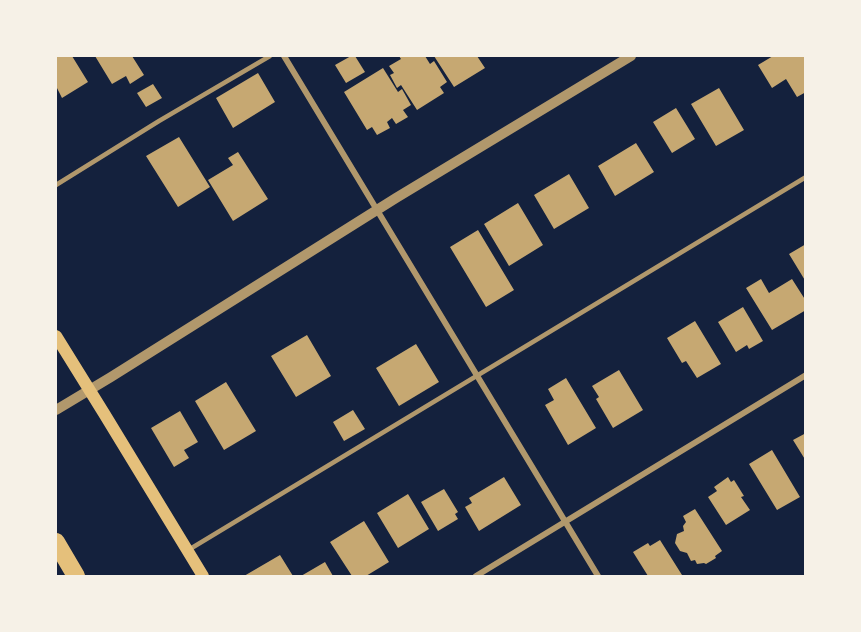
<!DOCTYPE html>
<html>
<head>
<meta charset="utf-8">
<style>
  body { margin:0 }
  #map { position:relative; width:861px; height:632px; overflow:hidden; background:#14213d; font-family:"Open Sans",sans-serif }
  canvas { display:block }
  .frame { position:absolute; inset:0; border:57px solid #f6f1e7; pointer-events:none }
</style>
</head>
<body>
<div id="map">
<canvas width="861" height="632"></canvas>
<div class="frame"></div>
</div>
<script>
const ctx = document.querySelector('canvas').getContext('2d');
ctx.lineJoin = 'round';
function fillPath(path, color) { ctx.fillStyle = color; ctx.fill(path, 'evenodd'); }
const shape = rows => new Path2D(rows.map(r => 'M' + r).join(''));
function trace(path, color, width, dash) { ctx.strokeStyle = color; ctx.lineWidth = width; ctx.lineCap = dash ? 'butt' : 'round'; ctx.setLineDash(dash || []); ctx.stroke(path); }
fillPath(shape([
  [56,56,72,56,88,82,62,98,56,86],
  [95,56,132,56,144,75,130,84,126,76,112,84],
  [351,56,355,56,365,72,346,83,335,65],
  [399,56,425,56,430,64,434,61,447,82,440,87,444,93,417,110,401,85,397,88,390,75,394,73,389,66,401,59],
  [434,56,477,56,485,68,454,87],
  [773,56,804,56,806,58,806,92,797,97,786,79,772,88,758,65],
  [383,68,398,92,402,89,411,105,403,110,408,117,396,124,392,118,387,122,390,128,377,135,372,127,367,130,344,92],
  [258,73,275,102,233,128,216,98],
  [153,84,162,98,146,107,137,93],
  [719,88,744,130,716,146,691,104],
  [676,108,695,139,672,153,653,122],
  [179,137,210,187,178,207,146,156],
  [636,143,654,172,615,196,598,166],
  [238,152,268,199,233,221,208,180,233,165,228,158],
  [569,174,589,208,554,229,534,195],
  [518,203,543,245,509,266,484,224],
  [478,230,514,290,486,307,450,247],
  [806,244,806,282,789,254],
  [761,279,769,293,792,279,806,301,806,310,772,330,746,288],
  [743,307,763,341,749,349,747,345,736,352,718,322],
  [695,321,721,364,697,378,686,361,682,363,667,338],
  [307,335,331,376,296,397,271,356],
  [416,344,439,382,399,406,376,368],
  [619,370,643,410,613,428,596,399,599,397,592,386],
  [566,378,596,428,568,445,545,405,554,400,548,389],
  [226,382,256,431,224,450,195,401],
  [353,410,365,429,344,441,333,422],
  [180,411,198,442,184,450,189,458,174,467,151,428],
  [806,433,806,461,793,440],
  [772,450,800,497,777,510,749,464],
  [504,477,521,505,479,531,465,507,472,503,469,498],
  [728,477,731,482,734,480,744,496,741,497,750,510,726,525,708,497,717,491,714,487],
  [444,489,458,512,455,514,458,519,438,531,421,502],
  [408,494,429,529,398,548,377,513],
  [695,509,722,551,715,556,716,558,706,564,704,563,697,564,695,560,691,561,687,553,680,551,675,543,677,534,684,531,683,526,686,522,683,516],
  [364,521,389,562,366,576,352,576,330,542],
  [660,540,682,575,680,576,648,576,633,552,648,543,650,546],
  [280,555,293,576,244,576],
  [325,562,333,576,301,576]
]), '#c6a872');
trace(shape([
  [56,185,159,121,270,56],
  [190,549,806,177]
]), '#b1986c', 4.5);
trace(shape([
  [284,56,598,576],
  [476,576,806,375]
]), '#b1986c', 6);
trace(shape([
  [56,410,111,377,396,198,631,56]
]), '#b1986c', 10);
trace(shape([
  [56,336,105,415,203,576]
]), '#e5c07b', 12);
trace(shape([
  [56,542,76,576]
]), '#e5c07b', 18);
</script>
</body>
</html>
